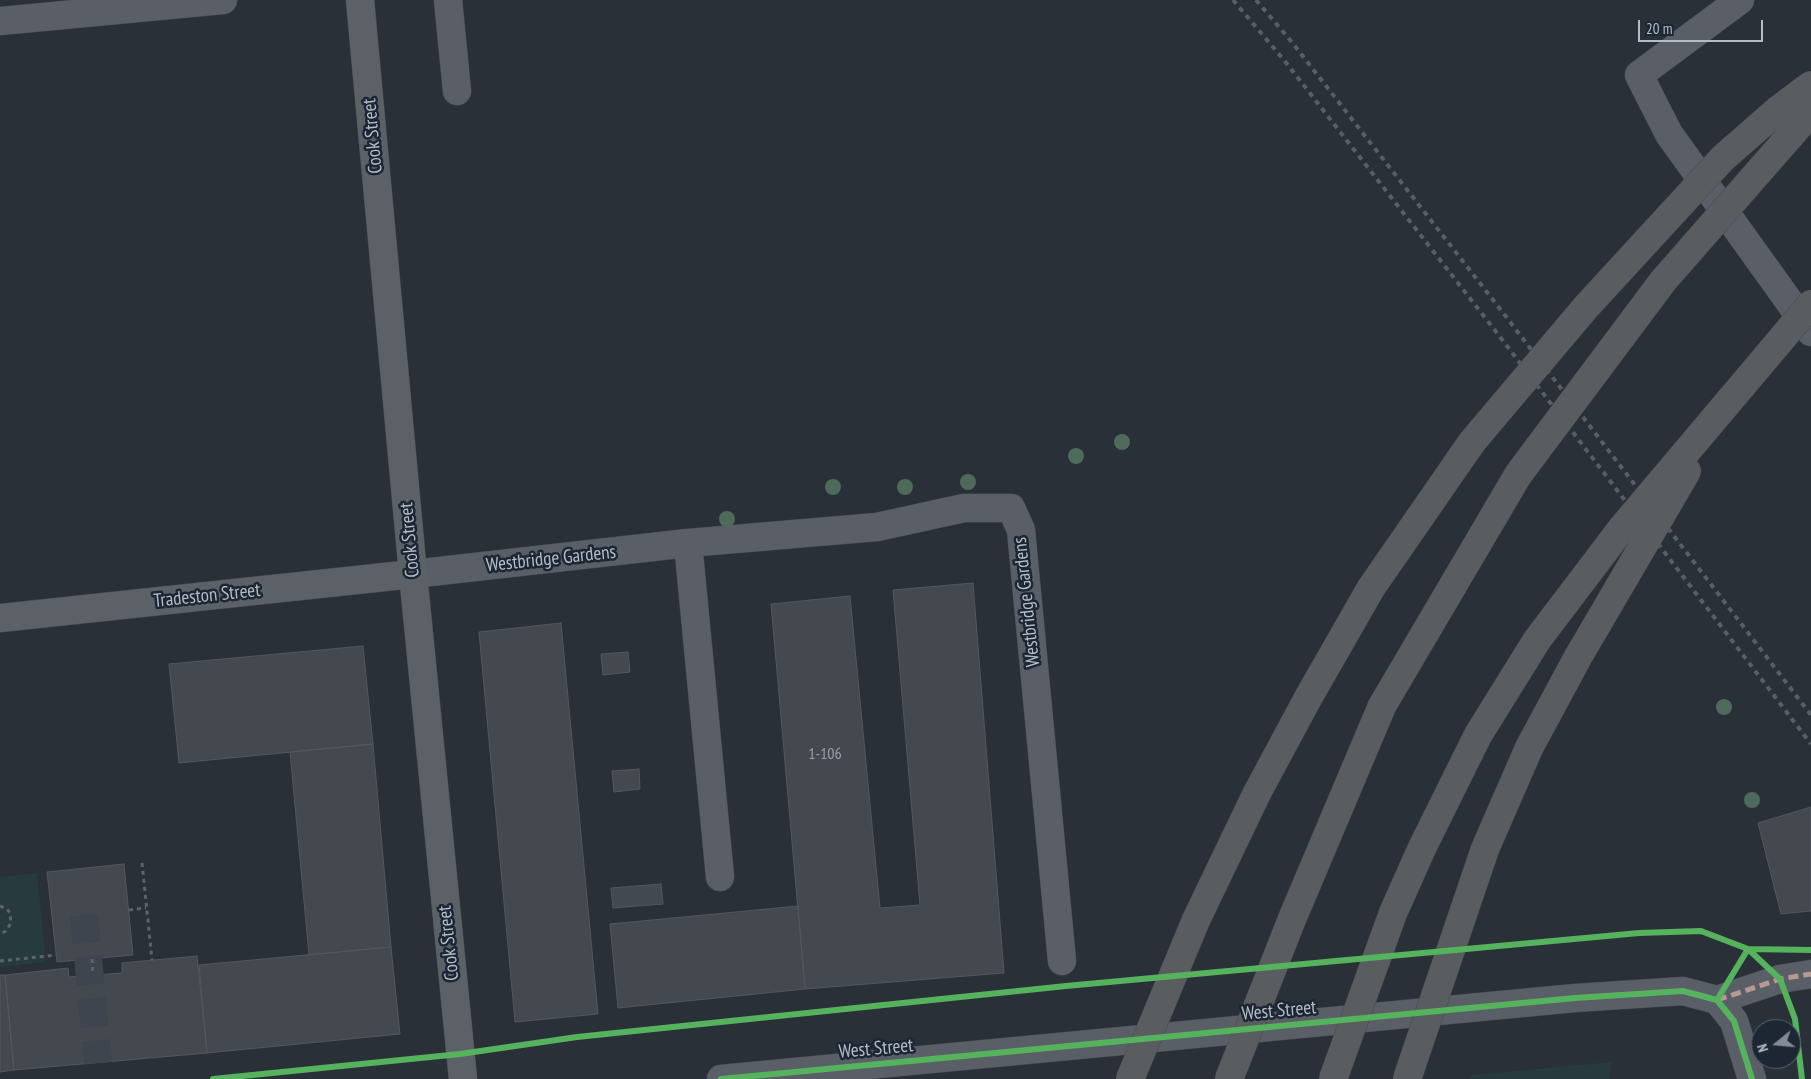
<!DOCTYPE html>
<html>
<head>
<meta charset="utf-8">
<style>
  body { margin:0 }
  #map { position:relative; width:1811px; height:1079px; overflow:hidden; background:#2a3038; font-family:"PT Sans Narrow",sans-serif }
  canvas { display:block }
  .north { position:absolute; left:1751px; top:1019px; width:50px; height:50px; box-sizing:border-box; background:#1d2633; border:1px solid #59626f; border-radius:50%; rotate:253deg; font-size:14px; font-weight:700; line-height:20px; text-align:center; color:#b4bcc9 }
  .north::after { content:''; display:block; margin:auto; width:18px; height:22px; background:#848b96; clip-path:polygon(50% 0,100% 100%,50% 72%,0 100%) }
  .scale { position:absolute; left:1638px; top:20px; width:125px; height:22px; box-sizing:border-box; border:2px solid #b4bcc9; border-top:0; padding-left:6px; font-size:15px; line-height:18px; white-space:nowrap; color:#b4bcc9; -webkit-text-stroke:4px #1d2633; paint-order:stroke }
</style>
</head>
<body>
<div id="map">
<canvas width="1811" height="1079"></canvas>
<div class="north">N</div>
<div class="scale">20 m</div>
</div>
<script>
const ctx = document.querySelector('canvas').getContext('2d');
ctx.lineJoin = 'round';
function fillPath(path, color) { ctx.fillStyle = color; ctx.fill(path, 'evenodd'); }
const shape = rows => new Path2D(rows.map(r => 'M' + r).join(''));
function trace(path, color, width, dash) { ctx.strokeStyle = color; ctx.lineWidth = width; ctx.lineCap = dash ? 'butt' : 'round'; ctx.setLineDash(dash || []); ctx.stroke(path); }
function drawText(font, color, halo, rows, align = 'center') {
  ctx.font = font + ' "PT Sans Narrow",sans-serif'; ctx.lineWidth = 5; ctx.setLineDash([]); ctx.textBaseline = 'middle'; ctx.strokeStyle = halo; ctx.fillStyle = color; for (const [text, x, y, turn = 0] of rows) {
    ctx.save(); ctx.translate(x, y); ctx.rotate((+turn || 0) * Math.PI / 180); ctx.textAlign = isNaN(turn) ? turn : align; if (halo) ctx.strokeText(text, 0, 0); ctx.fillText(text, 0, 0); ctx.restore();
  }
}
fillPath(shape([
  [37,873,46,962,0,967,0,877],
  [1612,1062,1609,1079,1470,1079,1472,1075]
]), '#273a3e');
const building = shape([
  [973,583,1004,973,805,989,771,604,850,596,880,908,920,905,893,590,973,583],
  [561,623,598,1014,515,1022,479,632,561,623],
  [363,646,373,744,179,763,169,664,363,646],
  [628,652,630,672,603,675,601,654,628,652],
  [373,744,391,947,309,955,290,752,373,744],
  [639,769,640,789,614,792,612,771,639,769],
  [1811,807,1811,911,1781,914,1758,823,1811,807],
  [124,864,133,955,57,962,47,872,124,864],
  [661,884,663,904,613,908,611,888,661,884],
  [798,906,805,989,618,1008,610,924,798,906],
  [391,947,400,1034,207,1053,199,965,391,947],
  [197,956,207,1053,14,1070,5,975,68,968,69,977,122,973,122,963,197,956],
  [0,975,5,975,14,1070,0,1072,0,975]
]);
fillPath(building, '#444950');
trace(building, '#52575f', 1);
trace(shape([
  [84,915,98,1063]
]), '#3f454e', 28, [28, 14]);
const minor = shape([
  [448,0,457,91],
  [1740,0,1639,75,1669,134,1811,332],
  [0,21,223,0],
  [688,543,720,877],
  [413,574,688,543,877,527,964,508,1011,508,1021,530,1062,961],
  [1717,1000,1734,1021,1752,1079],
  [721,1079,1575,998,1683,991,1717,1000,1780,979,1811,974]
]);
const major = shape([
  [360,0,413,574,463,1079],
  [0,618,413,574]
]);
trace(minor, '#484c53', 29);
trace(major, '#484c55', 29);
trace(shape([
  [142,863,152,960],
  [0,906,7,909,10,913,11,923,6,931,0,934],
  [129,910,146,908],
  [92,959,93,975],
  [0,961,56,955]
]), '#5d636a', 3, [4, 4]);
trace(minor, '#5a5e66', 28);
trace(major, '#5c6168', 28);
trace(shape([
  [1233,0,1284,60,1497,333,1811,744],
  [1256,0,1291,41,1504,314,1811,715]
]), '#595d64', 4, [5, 5]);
const highwayBridge = shape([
  [1130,1079,1196,920,1257,793,1308,698,1371,588,1472,442,1586,307,1723,158,1779,109,1811,85],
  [1229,1079,1292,919,1382,706,1518,475,1663,281,1811,112],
  [1333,1079,1393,913,1422,848,1478,735,1537,640,1622,528,1811,304],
  [1407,1079,1485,849,1529,748,1578,657,1687,471]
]);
trace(highwayBridge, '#474c53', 29, []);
trace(highwayBridge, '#5a5d60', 28);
trace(shape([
  [1717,1000,1780,979,1811,974]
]), '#b69a8f', 5, [10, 5]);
trace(shape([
  [1717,1000,1748,949,1811,950],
  [1717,1000,1734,1021,1752,1079],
  [213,1079,460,1054,577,1037,1066,986,1639,933,1701,931,1748,949,1780,979,1795,1019,1802,1079],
  [721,1079,1575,998,1683,991,1717,1000]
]), '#56b35d', 6);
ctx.fillStyle = '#4e6a5a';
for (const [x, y] of [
  [1122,442],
  [1076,456],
  [968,482],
  [833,487],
  [905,487],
  [727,519],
  [1724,707],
  [1752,800]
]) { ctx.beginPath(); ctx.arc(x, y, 8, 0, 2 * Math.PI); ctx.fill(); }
drawText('16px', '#989fab', null, [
  ["1-106",825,754]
]);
drawText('19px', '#b4bcc9', '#1d2633', [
  ["Cook Street",373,136,-95],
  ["Cook Street",410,540,-95],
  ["Westbridge Gardens",551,559,-6],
  ["Tradeston Street",207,596,-6],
  ["Westbridge Gardens",1027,602,-96],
  ["Cook Street",449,943,-96],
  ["West Street",1279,1011,-5],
  ["West Street",876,1049,-5]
]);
</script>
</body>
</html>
